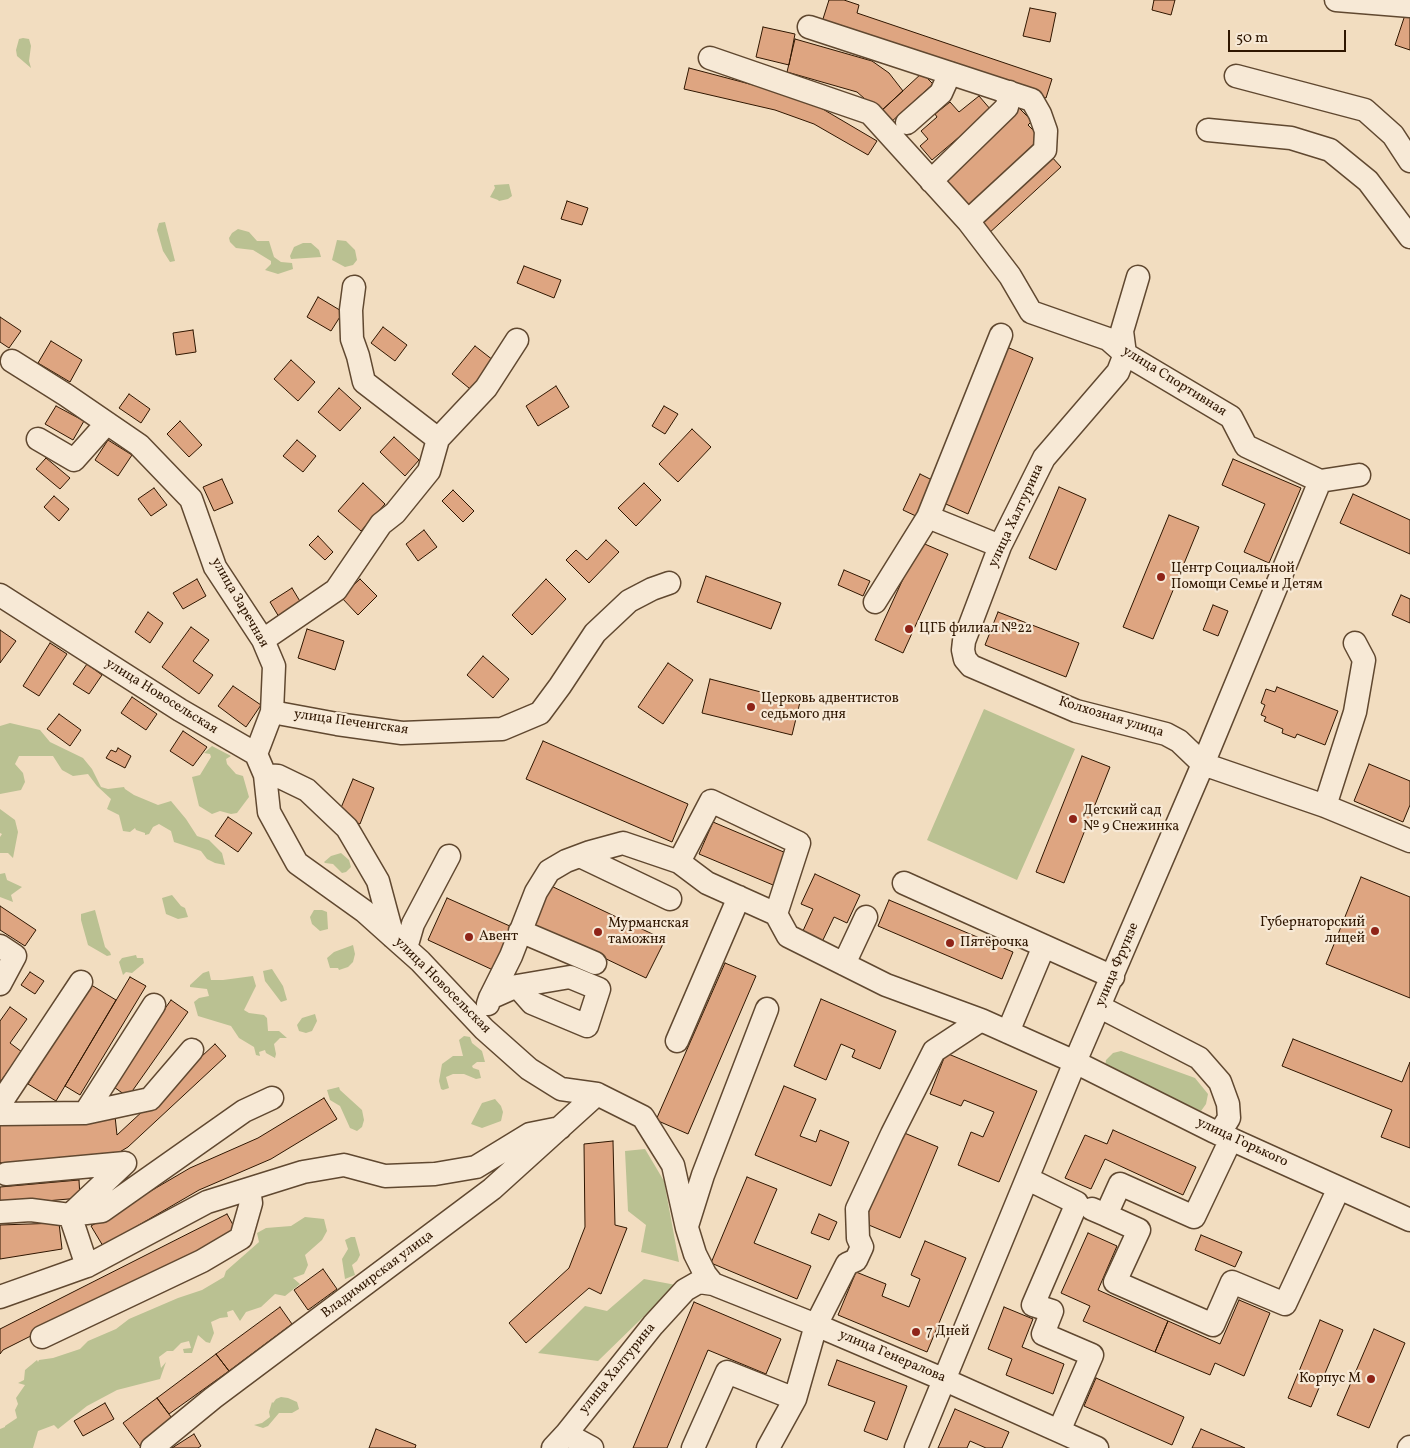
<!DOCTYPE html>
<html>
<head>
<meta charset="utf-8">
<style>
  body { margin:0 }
  #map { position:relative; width:1410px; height:1448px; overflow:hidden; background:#f2ddc0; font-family:Vollkorn,serif }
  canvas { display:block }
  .scale { position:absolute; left:1228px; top:30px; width:118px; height:22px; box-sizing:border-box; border:2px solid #2f1600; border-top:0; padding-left:6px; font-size:15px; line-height:18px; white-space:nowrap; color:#2f1600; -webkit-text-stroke:4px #f7e9d6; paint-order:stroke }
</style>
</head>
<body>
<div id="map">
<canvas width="1410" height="1448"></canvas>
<div class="scale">50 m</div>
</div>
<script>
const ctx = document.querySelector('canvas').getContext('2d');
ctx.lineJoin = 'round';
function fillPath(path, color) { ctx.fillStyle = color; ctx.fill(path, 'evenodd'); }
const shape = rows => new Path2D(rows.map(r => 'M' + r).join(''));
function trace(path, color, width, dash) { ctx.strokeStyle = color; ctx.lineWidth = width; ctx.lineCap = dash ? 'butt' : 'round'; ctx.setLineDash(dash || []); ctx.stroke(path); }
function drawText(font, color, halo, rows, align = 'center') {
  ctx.font = font + ' Vollkorn,serif'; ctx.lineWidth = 4.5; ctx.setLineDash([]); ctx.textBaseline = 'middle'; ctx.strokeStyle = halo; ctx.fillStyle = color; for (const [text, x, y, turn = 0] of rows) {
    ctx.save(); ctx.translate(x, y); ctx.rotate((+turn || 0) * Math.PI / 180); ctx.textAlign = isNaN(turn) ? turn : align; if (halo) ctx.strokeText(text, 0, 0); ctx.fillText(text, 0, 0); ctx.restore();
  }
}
fillPath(shape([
  [23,38,29,39,31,46,29,61,31,68,17,56,16,50,19,39],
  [509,184,512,196,508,199,499,201,498,200,490,197,495,188,494,185],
  [165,222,175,261,170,262,163,251,157,230,159,223],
  [238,229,249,232,257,241,269,241,274,257,281,262,292,263,293,269,278,274,265,270,271,264,271,261,253,250,236,248,230,242,229,238,232,233],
  [337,240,346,241,355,250,357,260,353,265,345,267,332,260],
  [303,243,311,243,319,250,321,257,291,259,290,256,294,247],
  [984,709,1075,749,1017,880,927,840],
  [10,723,40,730,50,742,83,758,92,769,101,787,108,789,124,787,125,789,134,795,158,805,171,801,186,819,197,836,209,840,222,853,225,865,215,863,207,859,201,851,174,842,171,831,159,824,153,827,149,834,145,835,145,833,136,830,135,828,130,832,123,831,119,815,107,809,111,799,97,786,88,774,73,776,62,770,53,756,19,756,15,764,23,773,25,782,21,790,0,794,0,726],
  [212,746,231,756,226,759,227,764,236,774,243,776,249,797,237,813,231,814,220,811,212,814,199,806,192,777,200,775,211,757,210,754,204,753],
  [0,809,15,820,18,832,13,858,8,853,0,853,0,837,2,834,0,833],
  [341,853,349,860,351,867,346,872,342,873,333,864,325,863,324,862,331,856],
  [5,873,7,880,22,887,11,895,13,902,0,897,0,874],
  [172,895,181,906,185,908,188,917,178,919,166,914,162,898],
  [95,910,105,947,110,952,111,955,107,956,88,945,81,920,81,914],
  [314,910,322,910,327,912,328,929,320,931,312,924,310,917],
  [353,945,355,954,353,962,348,967,339,970,338,968,330,968,327,958,334,952],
  [136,955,137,958,143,958,144,963,132,973,126,972,123,975,119,962,122,958],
  [272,969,283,986,287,1000,281,1002,265,981,263,971],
  [209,971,211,980,223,980,253,976,256,986,244,1010,249,1013,264,1015,267,1018,268,1031,279,1031,287,1038,280,1038,274,1044,276,1054,275,1058,266,1053,265,1050,259,1052,260,1056,256,1055,254,1047,239,1038,231,1026,198,1016,194,1002,199,998,209,996,207,989,190,987,190,985,203,973],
  [315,1014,317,1021,312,1031,306,1033,299,1031,297,1025,302,1018],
  [464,1036,470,1037,472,1043,482,1051,485,1062,477,1062,472,1066,473,1068,479,1070,481,1078,476,1079,464,1074,453,1074,446,1077,449,1088,443,1090,441,1089,439,1081,442,1064,453,1056,463,1056,459,1040],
  [1121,1051,1195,1078,1208,1094,1206,1104,1201,1111,1105,1067,1106,1060,1113,1053],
  [339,1087,340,1090,362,1110,364,1120,362,1127,357,1131,350,1128,340,1106,330,1100,327,1090],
  [495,1099,501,1106,503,1112,501,1121,482,1128,471,1124,482,1103],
  [645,1149,664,1181,679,1262,641,1252,646,1225,628,1211,625,1151],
  [305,1217,324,1219,327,1231,322,1240,305,1255,308,1265,304,1274,293,1278,300,1284,285,1296,275,1294,261,1307,246,1312,240,1321,233,1310,227,1312,228,1317,220,1318,211,1322,214,1333,210,1343,206,1342,198,1335,192,1353,184,1353,183,1349,191,1348,189,1341,181,1343,173,1351,167,1351,159,1357,161,1368,166,1362,160,1379,117,1390,87,1406,58,1429,54,1425,38,1431,33,1448,0,1448,0,1429,5,1427,5,1426,17,1418,15,1410,18,1404,16,1398,25,1385,18,1383,24,1380,25,1370,37,1360,38,1362,39,1360,53,1358,80,1349,88,1341,116,1329,129,1319,178,1298,202,1290,224,1277,226,1271,259,1242,257,1233,266,1228,291,1226],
  [351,1237,355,1237,360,1255,357,1261,352,1265,355,1275,345,1279,342,1259,348,1249,345,1240],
  [644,1279,676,1285,598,1361,538,1353,585,1306,607,1311],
  [281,1397,288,1398,297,1402,299,1409,292,1413,279,1413,268,1426,263,1428,254,1425,262,1423,270,1417,269,1412,272,1402,273,1403,276,1399]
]), '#bac192');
const building = shape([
  [829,0,844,0,859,5,857,13,1052,79,1046,98,822,22,829,0],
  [1154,0,1175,0,1171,15,1152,10,1154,0],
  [1030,8,1056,13,1050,42,1023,36,1030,8],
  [1406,12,1410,13,1410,50,1395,45,1406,12],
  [763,27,795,34,789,65,756,57,763,27],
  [795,39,872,61,889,73,903,91,880,112,857,92,787,72,795,39],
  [689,68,780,92,821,108,877,141,868,155,814,124,775,110,684,89,689,68],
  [922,73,933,84,890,123,880,112,922,73],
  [979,96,991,110,932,160,920,146,928,139,921,131,937,117,935,114,950,102,959,112,979,96],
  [1019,108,1032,121,1028,125,1037,134,1034,138,1037,141,968,208,943,183,1019,108],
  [1050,155,1061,167,987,235,976,223,1050,155],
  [567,201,588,208,582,225,561,219,567,201],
  [524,266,561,280,554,298,517,283,524,266],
  [318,297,343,312,331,331,307,317,318,297],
  [0,317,21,331,9,348,0,342,0,317],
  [383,327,407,345,395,361,371,343,383,327],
  [193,330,196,352,176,355,173,333,193,330],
  [51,341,82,360,70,382,38,363,51,341],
  [1002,345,1033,358,968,514,937,500,1002,345],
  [475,346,498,364,475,393,452,374,475,346],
  [291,360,315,382,298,401,274,379,291,360],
  [556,386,569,407,538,426,526,406,556,386],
  [339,388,361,408,340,431,318,412,339,388],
  [129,394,150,409,141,423,119,408,129,394],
  [56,406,84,421,73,440,45,424,56,406],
  [664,406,678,414,665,434,652,426,664,406],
  [180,421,202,445,189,457,167,434,180,421],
  [692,429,711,447,678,482,659,464,692,429],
  [394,437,419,460,405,476,380,452,394,437],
  [108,440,132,455,118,476,95,460,108,440],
  [297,440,316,456,303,472,283,456,297,440],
  [46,458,70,478,60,489,36,469,46,458],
  [1233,459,1301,488,1269,563,1244,552,1265,504,1222,485,1233,459],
  [920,474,934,481,918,517,903,510,920,474],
  [222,479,233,503,214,511,203,487,222,479],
  [363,483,385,504,361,531,338,511,363,483],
  [644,483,661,500,636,526,618,508,644,483],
  [1059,487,1086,499,1056,570,1029,558,1059,487],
  [154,488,167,505,151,516,138,499,154,488],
  [453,490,474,511,463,522,442,501,453,490],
  [1353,494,1410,520,1410,554,1340,523,1353,494],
  [54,496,69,509,59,521,44,507,54,496],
  [1169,515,1199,527,1153,639,1123,627,1169,515],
  [424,530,437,547,418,561,406,544,424,530],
  [318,536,333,552,325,560,309,545,318,536],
  [606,540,619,552,589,583,566,560,576,550,587,560,606,540],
  [920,542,948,554,903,653,875,640,920,542],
  [844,570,870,581,863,596,838,585,844,570],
  [706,576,781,603,771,629,697,602,706,576],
  [197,579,206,596,183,609,173,593,197,579],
  [360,579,377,596,358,615,341,597,360,579],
  [546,579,566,599,532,635,512,615,546,579],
  [292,588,304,608,282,622,270,602,292,588],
  [1401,595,1410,599,1410,623,1392,615,1401,595],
  [1213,605,1228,611,1218,636,1203,630,1213,605],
  [148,612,163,623,150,643,135,632,148,612],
  [998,612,1079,643,1066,677,985,645,998,612],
  [191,627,209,640,193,661,213,675,199,694,162,667,191,627],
  [307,629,344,641,335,670,298,658,307,629],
  [0,630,16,641,0,663,0,630],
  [50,643,67,654,39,696,23,686,50,643],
  [483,656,509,679,493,698,467,675,483,656],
  [668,663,693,680,663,724,638,707,668,663],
  [87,664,102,675,89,694,73,684,87,664],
  [710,679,800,702,792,735,702,713,710,679],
  [233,686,261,705,246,727,218,706,233,686],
  [1277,687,1338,711,1325,745,1297,734,1295,738,1282,733,1283,729,1264,721,1266,717,1261,715,1265,705,1261,703,1266,689,1275,692,1277,687],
  [132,697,157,714,146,730,121,713,132,697],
  [59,714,81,730,70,746,47,729,59,714],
  [183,731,207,747,193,766,170,751,183,731],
  [543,741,688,804,672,842,526,779,543,741],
  [118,748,131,756,125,768,106,758,111,750,116,752,118,748],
  [1082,756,1110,767,1064,883,1036,872,1082,756],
  [1369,764,1410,781,1410,805,1403,822,1354,801,1369,764],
  [353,779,374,788,360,824,338,815,353,779],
  [228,817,252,833,238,852,215,836,228,817],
  [713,822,786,853,773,885,699,854,713,822],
  [815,874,860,895,847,923,834,917,822,942,802,933,813,909,801,904,815,874],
  [1361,877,1410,897,1410,998,1326,964,1361,877],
  [549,885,665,940,646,978,531,923,549,885],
  [447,898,512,927,493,970,428,940,447,898],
  [889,900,1013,952,1002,979,878,926,889,900],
  [0,906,36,930,25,946,0,930,0,906],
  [725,963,756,976,688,1134,656,1120,725,963],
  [30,972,44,981,35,994,21,985,30,972],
  [130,977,146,986,80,1095,65,1086,130,977],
  [88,983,116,1000,56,1101,28,1084,88,983],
  [821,999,896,1031,880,1069,852,1057,855,1050,841,1044,826,1080,794,1066,821,999],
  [171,1000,188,1012,128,1097,111,1085,171,1000],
  [10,1007,27,1019,10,1043,22,1052,0,1082,0,1021,10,1007],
  [1293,1039,1402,1082,1410,1062,1410,1148,1381,1137,1392,1110,1282,1066,1293,1039],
  [215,1044,226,1056,128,1147,118,1153,0,1163,0,1125,115,1116,117,1135,215,1044],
  [946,1053,1037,1091,999,1182,958,1165,971,1132,983,1137,994,1112,964,1100,961,1106,930,1094,946,1053],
  [784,1086,816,1099,800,1136,816,1142,820,1130,849,1142,831,1186,755,1155,784,1086],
  [324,1098,337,1119,271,1159,199,1190,103,1246,91,1226,190,1168,258,1138,324,1098],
  [1113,1130,1196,1167,1183,1195,1105,1159,1091,1189,1065,1178,1085,1135,1107,1144,1113,1130],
  [902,1132,938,1147,900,1238,864,1223,902,1132],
  [613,1141,615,1225,627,1228,601,1294,589,1288,526,1343,509,1323,569,1268,585,1227,584,1144,613,1141],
  [747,1177,777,1189,754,1243,811,1266,797,1299,711,1263,747,1177],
  [79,1180,80,1198,0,1205,0,1187,79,1180],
  [227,1214,237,1232,3,1350,0,1354,0,1329,227,1214],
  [819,1214,837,1222,829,1240,811,1233,819,1214],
  [59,1223,62,1249,0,1259,0,1225,59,1223],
  [1088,1233,1117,1246,1098,1290,1168,1321,1155,1352,1083,1321,1090,1306,1061,1293,1088,1233],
  [1201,1235,1242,1252,1235,1267,1195,1250,1201,1235],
  [925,1241,966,1258,927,1352,838,1315,856,1272,886,1284,882,1296,909,1307,920,1279,911,1275,925,1241],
  [323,1269,337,1289,308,1310,294,1290,323,1269],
  [1239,1300,1270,1313,1244,1376,1215,1363,1210,1375,1155,1352,1168,1321,1220,1344,1239,1300],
  [694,1302,781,1339,766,1374,708,1350,667,1448,633,1448,694,1302],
  [280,1307,292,1324,229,1371,216,1354,280,1307],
  [1004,1307,1033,1319,1022,1347,1064,1364,1053,1394,1006,1375,1012,1359,988,1349,1004,1307],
  [1320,1320,1343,1330,1311,1407,1288,1398,1320,1320],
  [1374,1329,1405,1343,1369,1428,1337,1415,1374,1329],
  [216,1354,229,1371,169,1414,157,1398,216,1354],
  [837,1360,907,1386,887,1440,864,1431,875,1402,828,1385,837,1360],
  [1096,1378,1184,1417,1172,1445,1084,1406,1096,1378],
  [157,1398,174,1421,140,1446,123,1423,157,1398],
  [105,1403,114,1419,83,1436,74,1421,105,1403],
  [955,1409,1009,1432,1002,1448,986,1448,970,1441,967,1448,938,1448,955,1409],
  [376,1429,416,1445,415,1448,369,1448,376,1429],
  [1201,1429,1245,1448,1192,1448,1201,1429],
  [194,1434,201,1446,198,1448,172,1448,194,1434]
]);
fillPath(building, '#dea581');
trace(building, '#2f1600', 1);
const minor = shape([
  [1336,0,1410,6],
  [809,27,1032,100,1040,114,1046,131,1045,150,968,221],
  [710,58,870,113,968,221,1010,276,1031,312,1108,339,1125,354,1231,417,1246,446,1320,481,1359,475],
  [1236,76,1365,110,1393,135,1410,161],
  [907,123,941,93,950,73],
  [1208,130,1291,138,1330,150,1368,181,1410,237],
  [931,181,1007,107,1009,92],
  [1138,277,1122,331,1125,354,1118,372,1044,458,1000,546,964,641,963,650,965,659,971,666,1076,711,1166,734,1179,741,1203,764,1325,806,1410,841],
  [12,361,66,395,139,445,191,499,215,567,263,640,274,666,272,712,256,754],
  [38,439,74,460,107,423],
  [438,439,486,388,517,340],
  [928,517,1001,335],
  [0,595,180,710,256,754,265,775,269,812,297,863,364,911,393,937,420,961,484,1029,529,1069,561,1089,597,1094,643,1117,673,1165,687,1228,695,1254,705,1274,713,1284],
  [875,602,928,517,1000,546],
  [263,640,336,590,381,524,395,513,429,471,438,439,364,382,358,356,352,339,351,310,354,287],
  [272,712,337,724,402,733,502,729,540,713,560,686,595,633,629,601,652,589,669,583],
  [265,775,278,776,307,790,347,828,378,881,393,937],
  [1325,806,1355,712,1364,660,1355,643],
  [580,856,670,899],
  [679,862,711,801,799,843,776,914],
  [904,883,1113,977],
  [520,931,595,963],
  [0,946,15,956,0,984],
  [406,948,413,924,449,856],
  [844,964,866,917],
  [490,998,511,956,536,892,549,871,566,861,590,852,623,843,679,862,707,883,776,914,788,936,886,985,981,1020,1075,1062,1213,1131,1410,1220],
  [488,1004,490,998,517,986,532,1003,587,1026,599,989,570,977,517,986],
  [1100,1007,1199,1058,1220,1082,1228,1104,1229,1118,1219,1134],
  [1008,1032,1044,946],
  [677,1041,739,897],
  [0,1104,81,982],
  [85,1113,154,1005],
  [0,1114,85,1113,150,1099,192,1050],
  [6,1174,125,1163,70,1215],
  [1028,1179,1077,1203,1033,1305,1052,1311,1043,1334,1092,1355,1059,1431],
  [1092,1209,1106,1215,1120,1184,1194,1217,1231,1139],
  [0,1212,31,1210,70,1215,87,1266],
  [70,1215,102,1211,244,1111,272,1098],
  [1106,1215,1139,1230,1115,1282,1213,1325,1232,1282,1285,1304,1339,1188],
  [687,1226,703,1175,767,1009],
  [0,1297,87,1266,207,1202,303,1172,344,1165,385,1176,435,1174,476,1167,530,1134,560,1128],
  [42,1337,202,1261,241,1238,251,1203,249,1189],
  [566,1434,592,1448],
  [152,1448,213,1398,492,1189,597,1094],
  [553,1448,566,1434,653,1325,685,1290,699,1282,713,1284,816,1325,945,1380,1097,1448],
  [693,1448,727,1372,795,1399,816,1325,847,1264,856,1260,862,1247,858,1238,857,1209,892,1134,934,1051,981,1020],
  [768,1448,795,1399],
  [916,1448,1075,1062,1203,764,1320,481],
  [1409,1448,1410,1447]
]);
trace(minor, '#604830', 25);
trace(minor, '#f7e9d6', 22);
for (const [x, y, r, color] of [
  [1161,577,5,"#8f2418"],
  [909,629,5,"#8f2418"],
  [751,707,5,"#8f2418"],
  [1073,819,5,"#8f2418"],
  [1375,931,5,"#8f2418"],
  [598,932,5,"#8f2418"],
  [469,937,5,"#8f2418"],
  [950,943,5,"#8f2418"],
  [916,1332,5,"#8f2418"],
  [1371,1379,5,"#8f2418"]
]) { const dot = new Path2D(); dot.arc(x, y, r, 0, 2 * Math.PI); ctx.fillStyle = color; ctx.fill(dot); trace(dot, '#f7e9d6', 2); }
drawText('14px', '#2f1600', '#f7e9d6', [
  ["улица Спортивная",1174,382,32],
  ["улица Халтурина",1017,516,-65],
  ["улица Заречная",239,603,60],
  ["улица Новосельская",161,697,32],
  ["Колхозная улица",1111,718,17],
  ["улица Печенгская",351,723,8],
  ["улица Фрунзе",1118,965,-67],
  ["улица Новосельская",442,986,45],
  ["улица Горького",1242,1143,25],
  ["Владимирская улица",378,1275,-37],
  ["улица Генералова",892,1357,23],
  ["улица Халтурина",618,1369,-51]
]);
drawText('14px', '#2f1600', '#f7e9d6', [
  ["Центр Социальной",1171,569],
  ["Помощи Семье и Детям",1171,585],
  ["ЦГБ филиал №22",919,629],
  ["Церковь адвентистов",761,699],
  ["седьмого дня",761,715],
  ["Детский сад",1083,811],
  ["№ 9 Снежинка",1083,827],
  ["Губернаторский",1365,923,"right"],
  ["лицей",1365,939,"right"],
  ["Мурманская",608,924],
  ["таможня",608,940],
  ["Авент",479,937],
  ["Пятёрочка",960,943],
  ["7 Дней",926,1332],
  ["Корпус M",1361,1379,"right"]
], 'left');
</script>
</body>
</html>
